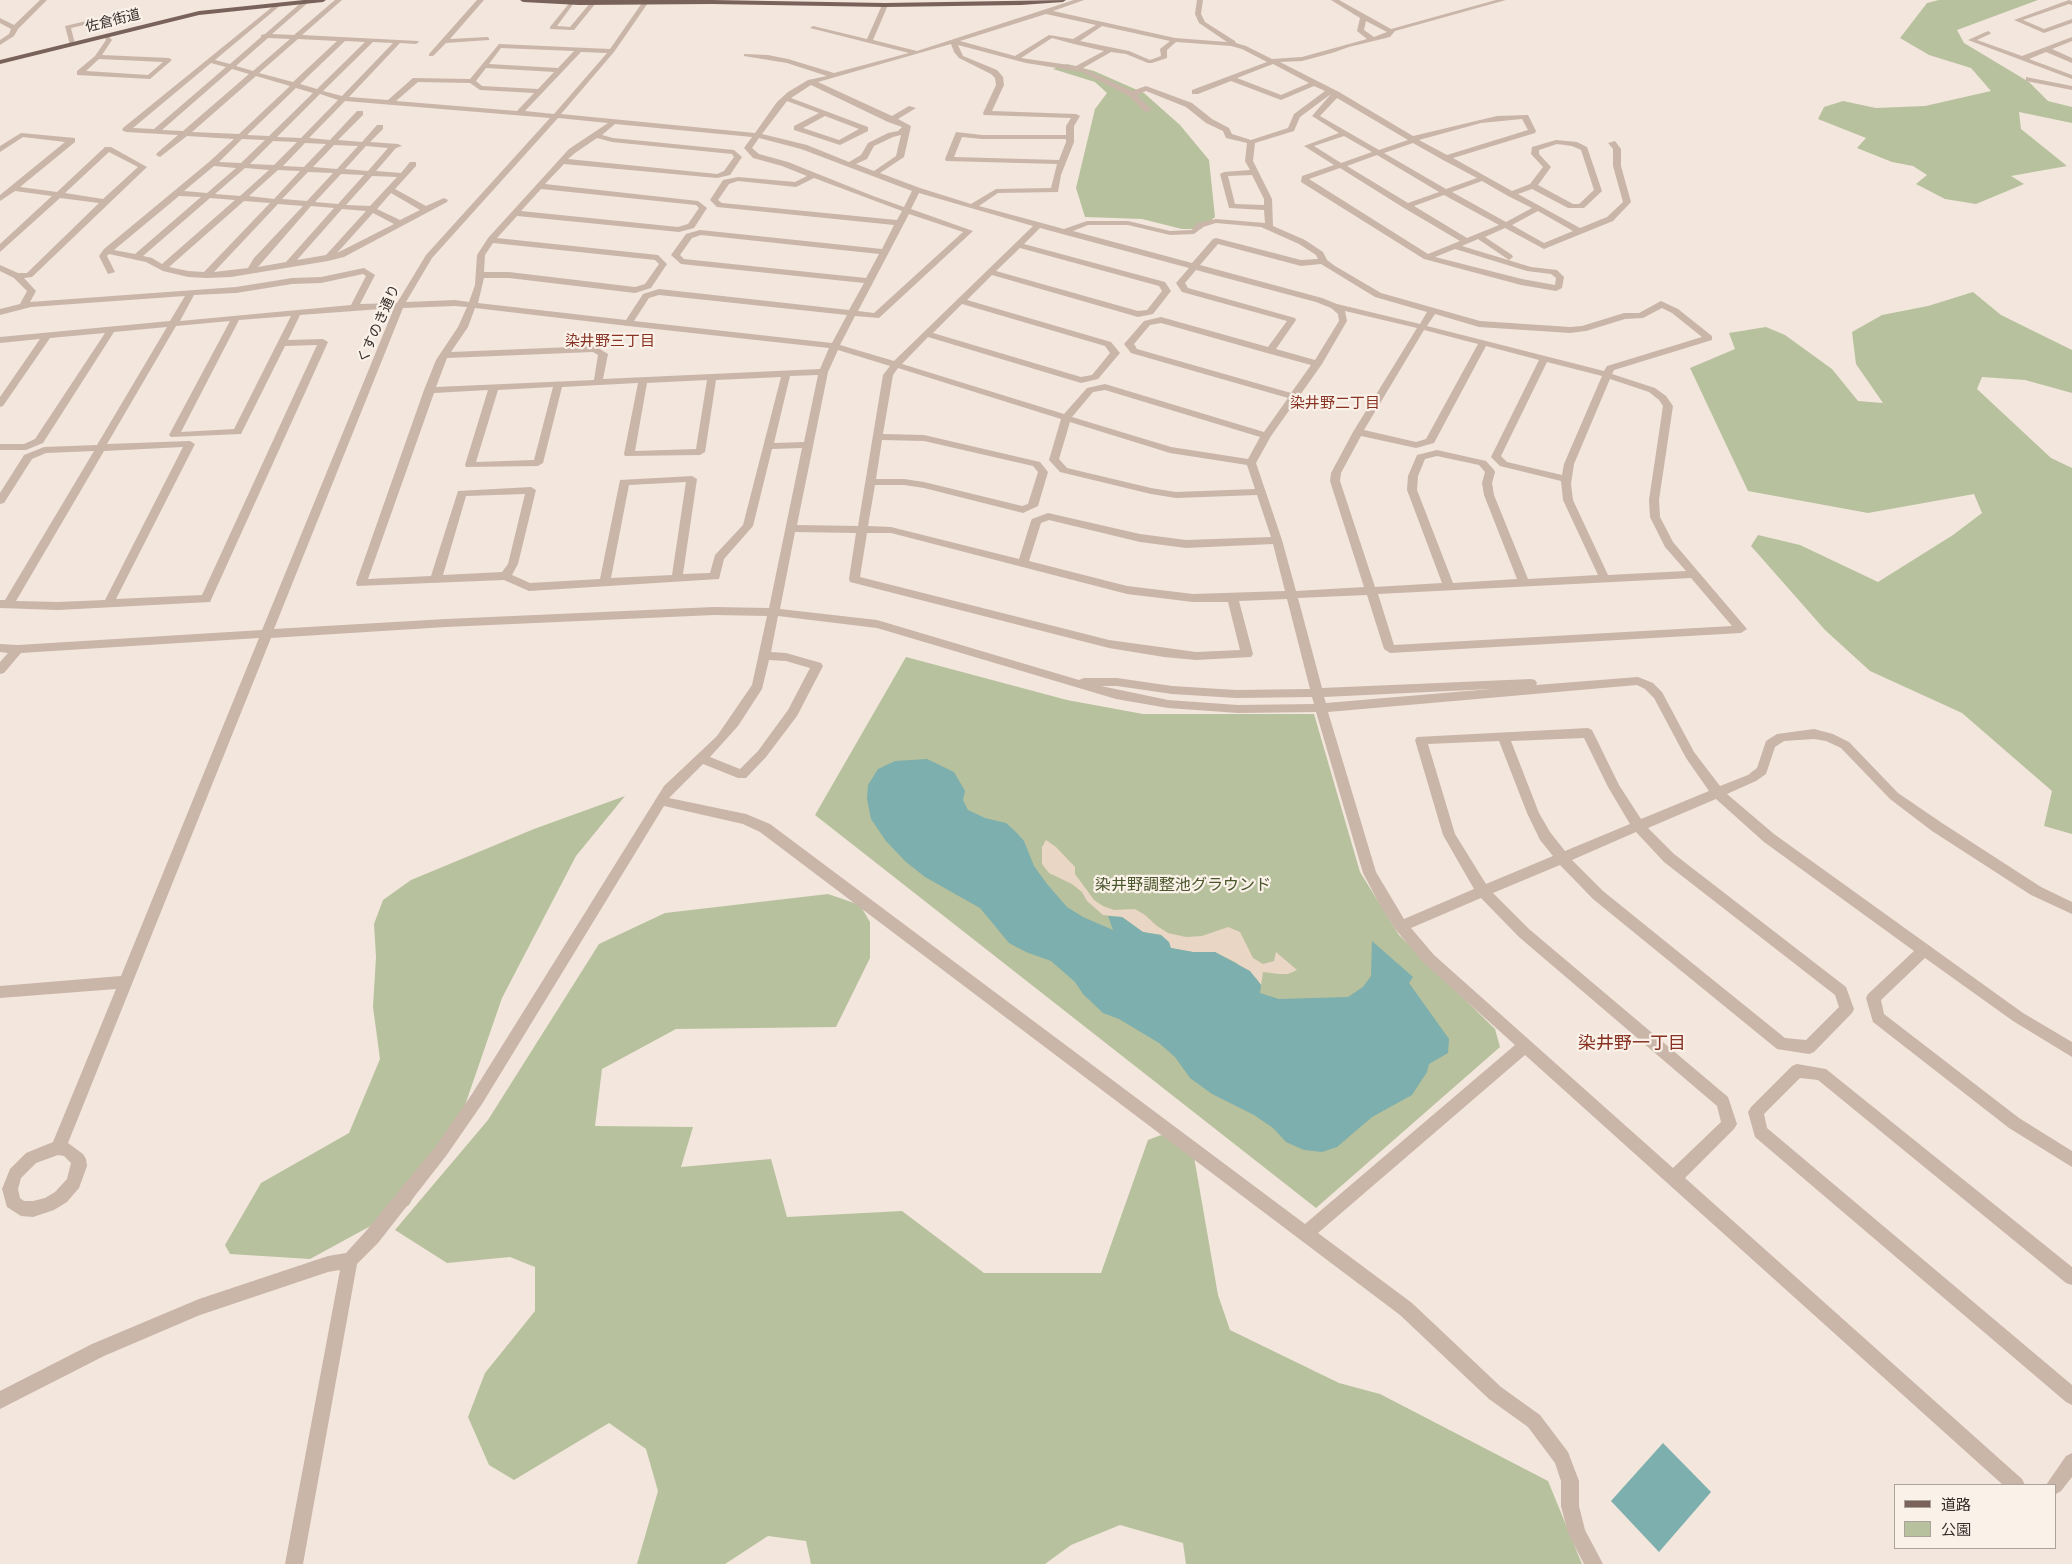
<!DOCTYPE html>
<html>
<head>
<meta charset="utf-8">
<style>
  body { margin:0 }
  #map { position:relative; width:2072px; height:1564px; overflow:hidden; background:#f2e6dd; font-family:"Open Sans","Noto Sans JP",sans-serif }
  canvas { display:block }
  .legend { position:absolute; left:1894px; top:1484px; width:162px; height:65px; box-sizing:border-box; background:#faf1e9; border:1px solid #aca29c; margin:0; padding:6px 9px; list-style:none; font-size:15px; color:#372c29 }
  .legend li { display:flex; align-items:center; gap:10px; height:25px }
  .legend b { width:25px; border:1px solid #aca29c }
</style>
</head>
<body>
<div id="map">
<canvas width="2072" height="1564"></canvas>
<ul class="legend">
<li><b style="height:6px;background:#79625a"></b>道路</li>
<li><b style="height:14px;background:#b8c19d"></b>公園</li>
</ul>
</div>
<script>
const ctx = document.querySelector('canvas').getContext('2d');
ctx.lineJoin = 'round';
function fillPath(path, color) { ctx.fillStyle = color; ctx.fill(path, 'evenodd'); }
const shape = rows => new Path2D(rows.map(r => 'M' + r).join(''));
function drawText(font, color, halo, rows, align = 'center') {
  ctx.font = font + ' "Open Sans","Noto Sans JP",sans-serif'; ctx.lineWidth = 4.5; ctx.setLineDash([]); ctx.textBaseline = 'middle'; ctx.strokeStyle = halo; ctx.fillStyle = color; for (const [text, x, y, turn = 0] of rows) {
    ctx.save(); ctx.translate(x, y); ctx.rotate((+turn || 0) * Math.PI / 180); ctx.textAlign = isNaN(turn) ? turn : align; if (halo) ctx.strokeText(text, 0, 0); ctx.fillText(text, 0, 0); ctx.restore();
  }
}
fillPath(shape([
  [1939,0,2038,0,1957,30,1964,43,2029,82,2048,101,2072,107,2072,123,2019,112,2021,129,2067,166,2011,176,2024,184,1976,204,1945,199,1916,184,1927,175,1913,166,1892,162,1857,148,1866,138,1818,119,1824,107,1843,101,1876,108,1925,106,1991,91,1971,68,1929,55,1900,38,1927,3],
  [1067,64,1094,71,1144,93,1180,125,1209,160,1215,217,1201,229,1182,229,1142,219,1085,217,1076,188,1095,109,1107,93,1095,82,1053,69],
  [1973,292,2001,315,2072,350,2072,393,2025,380,1982,377,1977,389,2051,458,2072,468,2072,834,2044,826,2052,791,1962,713,1870,671,1825,630,1751,546,1758,535,1800,545,1878,582,1953,535,1982,513,1974,494,1868,513,1748,491,1690,368,1735,349,1729,333,1766,327,1785,335,1832,369,1858,401,1883,403,1856,364,1852,332,1882,315,1928,306],
  [906,657,1067,700,1143,714,1314,714,1360,872,1399,935,1495,1029,1500,1047,1316,1208,815,815],
  [625,796,576,856,502,998,464,1108,409,1205,310,1259,230,1254,225,1245,261,1183,349,1133,380,1059,373,1007,376,957,374,924,383,900,411,880,534,829],
  [828,894,860,905,870,922,870,958,836,1027,676,1029,602,1069,595,1126,693,1127,681,1167,771,1159,787,1217,902,1211,984,1273,1101,1273,1148,1140,1161,1135,1193,1151,1218,1295,1230,1330,1339,1383,1380,1394,1548,1481,1582,1564,1186,1564,1183,1543,1120,1525,1071,1545,1045,1564,811,1564,806,1541,768,1536,725,1564,637,1564,658,1491,646,1449,609,1423,514,1480,489,1465,468,1417,485,1373,535,1311,535,1267,510,1257,447,1263,395,1230,488,1120,599,944,665,913]
]), '#b8c19d');
fillPath(shape([
  [1046,840,1056,847,1075,867,1075,874,1094,900,1103,906,1114,910,1135,909,1145,915,1157,926,1168,933,1186,937,1202,936,1228,927,1240,932,1253,958,1263,964,1274,961,1276,952,1297,970,1288,974,1279,974,1263,972,1261,985,1256,978,1235,962,1215,952,1193,952,1171,948,1161,935,1143,932,1122,917,1103,915,1087,901,1082,892,1072,884,1049,873,1042,864,1042,847]
]), '#ead6c4');
fillPath(shape([
  [927,759,954,772,965,791,963,800,968,810,985,818,1006,823,1015,831,1024,841,1034,866,1047,884,1067,907,1083,917,1113,930,1108,916,1122,917,1143,932,1161,935,1169,942,1171,948,1193,952,1215,952,1250,971,1261,985,1260,993,1279,999,1348,997,1363,987,1371,976,1372,941,1413,977,1409,983,1449,1039,1448,1053,1429,1064,1427,1072,1412,1095,1372,1117,1337,1147,1322,1152,1304,1150,1286,1142,1273,1128,1254,1115,1212,1094,1190,1078,1175,1057,1159,1043,1119,1019,1103,1013,1083,994,1075,982,1051,961,1026,952,1009,943,980,908,925,877,906,862,886,841,871,819,867,799,868,785,878,769,895,761],
  [1663,1443,1711,1492,1659,1552,1611,1501]
]), '#7cafad');
fillPath(shape([
  [40,0,47,0,18,29,14,36,0,45,0,40,9,34,11,29,0,23,0,18,14,25,40,0],
  [304,0,310,1,272,34,294,35,335,0,342,0,302,35,418,41,419,42,416,44,400,43,349,97,388,100,413,78,470,79,499,44,610,49,644,0,650,0,614,52,561,114,755,133,777,102,788,92,808,80,827,76,787,63,744,56,744,54,768,55,788,59,834,73,909,53,810,28,813,26,867,39,882,5,885,3,888,5,873,40,917,51,1074,0,1084,0,1053,11,1175,38,1227,42,1199,23,1195,14,1197,0,1203,0,1201,14,1205,22,1235,41,1236,43,1246,46,1272,59,1302,57,1367,39,1357,31,1360,18,1331,0,1339,0,1391,29,1496,0,1506,0,1395,31,1390,37,1349,47,1332,53,1302,61,1280,62,1339,92,1413,136,1497,116,1528,115,1536,131,1535,133,1453,158,1512,191,1530,184,1543,167,1531,154,1532,147,1556,140,1577,142,1587,147,1602,191,1584,208,1568,208,1532,189,1518,194,1580,228,1607,217,1623,202,1613,166,1613,149,1608,143,1615,141,1621,149,1621,166,1631,202,1613,221,1544,249,1505,228,1485,237,1512,255,1513,257,1509,260,1478,239,1462,246,1531,267,1557,270,1564,277,1562,288,1556,291,1521,285,1424,259,1301,182,1302,176,1334,165,1304,146,1339,133,1312,116,1331,94,1300,117,1294,131,1255,143,1253,161,1272,199,1273,226,1305,240,1323,252,1327,260,1335,266,1381,293,1480,321,1570,327,1582,326,1624,313,1639,313,1661,301,1678,309,1712,336,1712,340,1614,370,1612,374,1655,388,1666,396,1673,406,1659,500,1660,517,1673,542,1747,629,1741,633,1390,653,1384,649,1367,595,1298,598,1322,688,1531,679,1535,680,1537,683,1536,685,1638,677,1653,683,1662,692,1694,752,1720,786,1748,775,1757,768,1766,741,1777,734,1814,729,1833,734,1849,742,1898,793,1942,823,2041,887,2072,902,2072,914,2031,895,1932,831,1890,799,1841,748,1826,741,1814,739,1784,741,1775,747,1766,774,1756,781,1727,794,1774,834,2023,1013,2072,1042,2072,1057,2013,1021,1925,958,1881,1000,1884,1014,2019,1118,2072,1151,2072,1167,2009,1128,1873,1022,1866,998,1868,994,1914,951,1764,842,1716,799,1648,828,1674,854,1846,987,1854,1009,1852,1013,1814,1052,1809,1054,1777,1049,1593,899,1560,865,1493,893,1529,929,1728,1097,1737,1124,1734,1129,1685,1178,2022,1479,2025,1485,2003,1485,1525,1055,1318,1233,1412,1303,1501,1387,1540,1415,1568,1452,1579,1481,1579,1506,1585,1530,1603,1564,1584,1564,1568,1533,1561,1506,1561,1481,1555,1463,1528,1427,1489,1399,1400,1315,760,832,743,824,664,806,482,1104,446,1156,378,1243,357,1264,303,1564,285,1564,340,1270,328,1272,200,1315,104,1356,0,1409,0,1391,92,1344,199,1299,328,1256,346,1253,366,1231,436,1146,472,1094,664,786,717,736,752,685,767,616,714,615,446,627,271,638,68,1143,83,1154,86,1159,87,1166,79,1188,67,1202,54,1210,33,1217,21,1216,7,1207,2,1189,10,1169,26,1153,53,1142,116,989,0,998,0,986,121,976,259,638,21,653,4,673,0,674,0,662,8,653,0,652,0,644,18,645,262,630,394,308,300,315,288,340,323,339,328,342,210,602,58,610,0,608,0,600,5,600,94,451,46,453,32,459,4,503,0,504,0,493,24,455,44,447,97,445,167,327,114,332,43,443,26,450,0,450,0,444,24,444,35,439,105,333,50,338,3,406,0,407,0,397,40,339,0,343,0,337,170,321,185,296,31,307,0,315,0,309,20,304,27,291,14,278,0,271,0,265,18,273,27,273,99,203,60,198,0,252,0,244,52,196,15,191,0,201,0,195,65,142,23,137,0,152,0,146,21,133,75,138,75,142,20,187,57,192,105,147,111,147,147,167,32,277,24,278,36,291,30,302,236,287,292,278,321,277,364,268,375,275,360,304,397,303,426,255,550,118,345,101,309,138,330,140,357,111,363,111,363,115,338,140,362,142,377,125,383,125,383,129,370,142,398,144,402,146,396,148,376,171,401,173,410,162,416,162,416,166,395,189,426,206,444,198,448,200,447,202,344,257,328,261,231,277,206,278,188,277,163,271,146,262,109,254,107,256,115,272,108,274,99,256,104,249,209,162,234,139,187,136,160,157,156,155,157,153,178,135,126,132,122,130,123,128,277,3,282,4,215,60,230,64,261,37,261,35,265,34,304,0],
  [1046,14,1096,25,1073,39,1049,35,1015,56,960,41,1046,14],
  [1366,21,1387,32,1374,37,1364,30,1366,21],
  [1102,26,1170,41,1160,49,1161,56,1150,60,1129,51,1080,41,1102,26],
  [268,38,290,39,253,71,236,66,268,38],
  [1052,38,1074,44,1104,51,1076,66,1021,58,1052,38],
  [298,39,337,41,293,82,259,73,298,39],
  [345,41,365,42,317,89,300,84,345,41],
  [373,42,393,43,342,96,323,91,373,42],
  [1176,42,1231,46,1242,49,1267,62,1192,90,1192,94,1198,94,1231,81,1281,100,1314,86,1325,91,1294,114,1288,128,1251,140,1232,134,1229,128,1212,119,1192,103,1146,86,1132,91,1083,68,1111,52,1126,54,1148,63,1152,63,1167,58,1167,50,1176,42],
  [951,44,954,52,959,58,991,74,995,78,996,85,983,113,984,115,1071,118,1066,126,1066,135,982,135,956,132,945,159,946,161,1057,164,1051,188,996,189,971,204,920,188,880,173,904,157,911,126,898,119,916,108,909,106,892,116,818,82,951,44],
  [958,45,1026,63,1082,72,1129,96,1145,112,1152,110,1137,95,1146,91,1186,107,1206,123,1223,131,1226,138,1247,143,1245,161,1250,170,1224,172,1220,174,1229,208,1264,210,1265,223,1216,219,1197,223,1192,230,1170,231,1128,221,1087,221,1064,229,979,206,998,193,1058,192,1061,175,1074,142,1074,126,1080,116,1076,114,992,111,1004,85,1003,77,997,70,963,56,958,45],
  [501,48,574,51,558,68,489,64,501,48],
  [581,52,607,53,554,114,525,111,581,52],
  [211,63,226,67,154,129,133,128,211,63],
  [1273,64,1309,83,1281,95,1237,78,1273,64],
  [486,68,554,72,538,89,482,86,476,81,486,68],
  [232,69,249,74,183,131,162,130,232,69],
  [256,76,290,86,239,134,192,132,256,76],
  [418,82,470,83,480,90,534,93,517,111,396,101,418,82],
  [811,85,888,122,902,127,898,131,888,133,868,143,861,155,849,162,807,145,762,134,787,101,819,113,794,126,794,130,840,145,868,131,868,127,791,98,811,85],
  [296,88,313,93,269,136,247,135,296,88],
  [320,94,338,100,301,138,277,137,320,94],
  [1337,98,1408,140,1379,150,1320,116,1337,98],
  [825,116,859,129,839,140,803,128,825,116],
  [558,118,608,123,569,149,488,238,477,255,475,285,469,302,455,300,406,302,432,258,558,118],
  [1522,119,1528,130,1447,155,1419,140,1481,123,1522,119],
  [615,124,752,137,744,148,753,158,782,166,807,176,795,182,738,177,723,180,710,200,717,207,894,225,882,249,700,230,686,234,671,255,681,264,864,283,849,310,659,289,643,294,626,320,478,303,484,278,509,278,635,293,651,288,667,264,658,255,497,238,517,216,679,232,694,228,707,208,698,201,545,184,564,164,717,178,730,175,742,157,734,150,613,138,602,135,615,124],
  [901,135,896,156,874,171,856,164,867,159,874,146,893,137,901,135],
  [1344,136,1372,152,1341,163,1314,146,1344,136],
  [962,137,982,139,1066,139,1066,142,1059,160,954,157,962,137],
  [597,138,612,142,732,154,734,157,724,171,717,174,568,159,575,153,597,138],
  [759,138,801,149,912,191,904,207,873,196,788,162,759,154,752,148,759,138],
  [242,139,265,140,241,163,219,162,242,139],
  [273,141,297,142,274,165,250,164,273,141],
  [305,143,326,144,304,167,283,166,305,143],
  [1413,143,1443,160,1477,178,1446,189,1384,153,1413,143],
  [1557,144,1572,146,1581,150,1594,190,1579,204,1573,204,1538,185,1551,167,1539,154,1539,150,1557,144],
  [334,145,358,146,337,169,313,167,334,145],
  [366,146,388,148,368,171,345,169,366,146],
  [109,152,138,167,103,199,65,193,109,152],
  [1377,155,1439,192,1408,203,1347,166,1377,155],
  [214,166,236,168,207,193,184,191,214,166],
  [245,168,269,170,240,196,215,194,245,168],
  [1340,168,1404,208,1460,241,1428,254,1309,179,1340,168],
  [278,170,300,171,274,199,249,196,278,170],
  [308,172,333,173,307,201,282,199,308,172],
  [341,174,364,175,338,204,315,202,341,174],
  [1252,175,1264,199,1264,205,1235,204,1228,176,1252,175],
  [372,176,397,177,370,206,346,205,372,176],
  [814,178,902,211,897,220,722,203,718,200,729,184,738,181,796,187,814,178],
  [1482,181,1508,196,1532,208,1506,222,1452,192,1482,181],
  [541,189,696,205,699,208,688,224,678,227,521,211,541,189],
  [391,193,420,210,400,220,377,209,391,193],
  [919,193,1033,226,894,361,840,345,855,316,879,318,973,231,911,209,919,193],
  [1444,195,1499,225,1467,238,1414,206,1444,195],
  [179,196,201,197,135,254,114,250,179,196],
  [210,198,235,200,162,264,152,258,143,256,210,198],
  [244,201,270,203,204,272,188,271,169,267,244,201],
  [278,204,303,206,254,258,248,268,214,272,278,204],
  [311,206,334,208,286,262,258,267,311,206],
  [342,209,366,211,326,255,297,260,342,209],
  [1538,211,1573,231,1544,243,1512,225,1538,211],
  [373,213,394,224,337,253,373,213],
  [909,214,963,232,874,313,858,311,909,214],
  [1216,223,1261,227,1299,244,1316,255,1318,259,1301,260,1216,238,1213,239,1192,263,1073,231,1088,225,1128,225,1170,235,1194,234,1203,227,1216,223],
  [1040,228,1189,268,1176,283,1182,292,1287,321,1268,347,1161,317,1144,321,1124,344,1131,353,1288,398,1264,432,1105,384,1087,388,1064,414,902,364,928,337,1081,383,1098,379,1120,353,1111,342,967,300,992,275,1138,317,1153,314,1171,291,1165,282,1024,244,1040,228],
  [701,235,879,254,866,278,684,259,680,255,692,238,701,235],
  [493,243,655,260,659,264,645,284,635,287,509,272,484,272,485,255,493,243],
  [1218,244,1301,266,1321,264,1375,297,1427,312,1420,324,1337,304,1322,298,1200,265,1218,244],
  [1020,248,1159,286,1162,291,1147,310,1138,311,996,271,1020,248],
  [1455,249,1527,271,1551,274,1556,278,1555,285,1522,279,1435,257,1455,249],
  [1196,270,1316,302,1331,308,1338,314,1339,321,1315,360,1276,349,1296,320,1295,318,1188,288,1185,283,1196,270],
  [363,274,366,276,351,305,180,321,194,295,236,293,292,284,321,283,363,274],
  [659,295,847,315,832,343,634,321,649,298,659,295],
  [962,304,1105,346,1110,353,1092,375,1081,377,933,333,962,304],
  [455,306,467,307,458,327,436,360,424,390,356,583,357,586,504,580,529,591,719,579,724,559,753,526,772,449,802,448,769,608,714,607,446,619,274,629,403,308,455,306],
  [475,308,628,326,829,348,820,369,603,379,608,354,595,346,451,352,468,327,475,308],
  [1662,308,1672,313,1702,337,1607,366,1604,371,1427,326,1435,314,1479,327,1570,333,1586,331,1625,319,1643,318,1662,308],
  [1345,311,1417,328,1353,432,1331,473,1330,481,1364,587,1296,591,1282,540,1256,463,1271,436,1322,364,1347,321,1345,311],
  [291,316,234,429,181,432,239,320,291,316],
  [230,321,169,435,171,437,241,434,285,346,317,345,202,595,116,599,195,444,190,441,107,444,176,326,230,321],
  [1161,323,1267,353,1311,365,1291,393,1137,349,1134,344,1150,325,1161,323],
  [1424,330,1478,344,1426,439,1416,442,1364,430,1424,330],
  [1486,346,1539,360,1491,457,1500,466,1561,481,1563,500,1598,575,1528,579,1494,495,1492,483,1495,472,1494,470,1486,461,1437,450,1417,455,1408,476,1407,490,1442,583,1375,587,1340,481,1341,473,1361,436,1416,448,1434,443,1486,346],
  [838,350,890,366,883,375,858,526,797,525,828,372,838,350],
  [593,352,598,355,594,380,436,387,447,358,593,352],
  [1547,362,1602,376,1564,464,1562,475,1507,462,1501,456,1547,362],
  [898,368,1061,419,1049,460,1060,472,1151,494,1176,498,1257,495,1271,537,1186,540,1140,534,1048,513,1032,519,1031,521,1019,559,891,527,868,526,875,485,904,485,924,488,1023,513,1038,506,1048,472,1040,462,924,435,883,434,893,375,898,368],
  [818,375,804,442,774,443,790,376,818,375],
  [781,377,743,525,715,555,710,573,683,574,697,479,692,476,620,480,600,579,530,583,512,575,518,564,536,490,531,487,458,491,431,576,368,579,434,393,488,390,465,465,466,467,538,466,543,463,562,387,638,383,624,454,625,456,700,455,705,452,716,380,781,377],
  [1610,379,1649,392,1659,400,1663,406,1649,500,1650,517,1665,547,1686,571,1608,575,1573,500,1571,484,1574,464,1610,379],
  [707,380,696,449,635,451,647,383,707,380],
  [553,387,534,460,476,462,498,390,553,387],
  [1105,390,1260,437,1248,459,1171,447,1072,417,1093,392,1105,390],
  [1070,422,1170,453,1247,465,1255,489,1176,492,1151,488,1067,468,1059,459,1070,422],
  [882,440,924,441,1033,466,1038,472,1028,504,1022,506,924,482,904,479,876,479,882,440],
  [183,447,105,600,58,602,16,601,104,451,183,447],
  [1437,456,1479,465,1485,472,1482,483,1484,495,1517,579,1453,583,1417,490,1418,476,1425,459,1437,456],
  [686,482,672,575,611,578,629,485,686,482],
  [525,494,508,564,502,572,443,575,466,496,525,494],
  [1049,520,1140,542,1186,548,1273,544,1285,591,1193,594,1127,586,1029,561,1041,523,1049,520],
  [795,532,856,533,849,579,850,582,1109,648,1164,657,1196,660,1251,657,1253,654,1239,601,1287,599,1310,689,1236,690,1172,686,1117,678,1084,678,1079,680,877,620,780,609,795,532],
  [867,533,891,533,1127,594,1193,602,1228,602,1240,650,1196,652,1109,640,860,577,867,533],
  [1691,578,1732,626,1394,645,1378,594,1691,578],
  [778,616,877,628,1116,699,1168,708,1238,713,1316,712,1363,873,1381,907,1396,930,1424,963,1515,1045,1305,1224,770,824,746,814,669,798,703,764,738,778,746,778,766,757,797,716,823,666,821,663,786,653,771,652,778,616],
  [769,660,786,661,810,668,788,710,758,751,740,769,710,757,738,726,762,689,769,660],
  [1637,685,1645,689,1654,698,1686,758,1709,791,1641,819,1619,785,1592,730,1588,728,1417,737,1415,740,1443,835,1474,889,1404,919,1376,872,1328,712,1637,685],
  [1101,686,1117,686,1172,694,1236,698,1312,697,1314,704,1238,705,1168,700,1101,686],
  [1491,689,1326,703,1324,697,1491,689],
  [1584,738,1608,787,1630,824,1565,851,1550,832,1539,813,1511,741,1584,738],
  [1499,741,1527,813,1540,840,1553,856,1486,884,1455,834,1428,744,1499,741],
  [1636,832,1664,862,1835,995,1839,1007,1806,1040,1785,1038,1603,891,1572,860,1636,832],
  [1481,898,1519,937,1717,1106,1721,1122,1673,1168,1434,955,1411,928,1481,898],
  [58,1155,64,1156,71,1163,67,1179,55,1192,45,1198,33,1201,24,1201,20,1198,18,1189,21,1178,36,1163,58,1155],
  [477,0,484,0,450,39,487,37,489,38,489,40,446,43,433,56,429,56,429,54,477,0],
  [2069,0,2072,1,2072,5,2069,4,2023,20,2044,29,2072,19,2072,23,2044,33,2014,20,2069,0],
  [571,1,574,3,557,26,570,27,591,2,596,3,574,30,550,29,550,27,571,1],
  [95,19,98,21,97,22,71,28,75,44,70,45,65,26,95,19],
  [1988,31,1991,33,1990,34,1977,40,2022,56,2072,37,2072,41,2052,49,2072,58,2072,63,2046,52,2029,59,2072,75,2072,79,1968,40,1988,31],
  [107,34,112,40,102,55,169,58,172,60,150,79,77,75,77,71,95,56,106,40,104,36,107,34],
  [99,59,163,62,148,75,86,71,99,59],
  [2026,77,2072,86,2072,90,2026,81,2026,77],
  [1797,1064,1826,1069,2072,1267,2072,1285,2066,1283,1818,1080,1800,1078,1764,1114,1767,1128,2072,1385,2072,1405,2066,1402,1755,1137,1748,1112,1751,1107,1792,1066,1797,1064],
  [2072,1453,2072,1477,2061,1491,2056,1494,2056,1485,2046,1485,2066,1456,2072,1453]
]), '#cab5a9');
fillPath(shape([
  [304,0,326,0,323,2,199,15,0,64,0,60,199,11,304,0],
  [520,0,712,0,885,3,1066,0,1063,2,1021,5,885,7,712,4,579,5,523,2,520,0]
]), '#79625a');
drawText('14px', '#372c29', '#faf1e9', [
  ["佐倉街道",113,21,-14],
  ["くすのき通り",379,324,-66]
]);
drawText('15px', '#863122', '#faf1e9', [
  ["染井野三丁目",610,342],
  ["染井野二丁目",1335,404]
]);
drawText('16px', '#4a562c', '#faf1e9', [
  ["染井野調整池グラウンド",1183,885]
]);
drawText('18px', '#863122', '#faf1e9', [
  ["染井野一丁目",1632,1044]
]);
</script>
</body>
</html>
